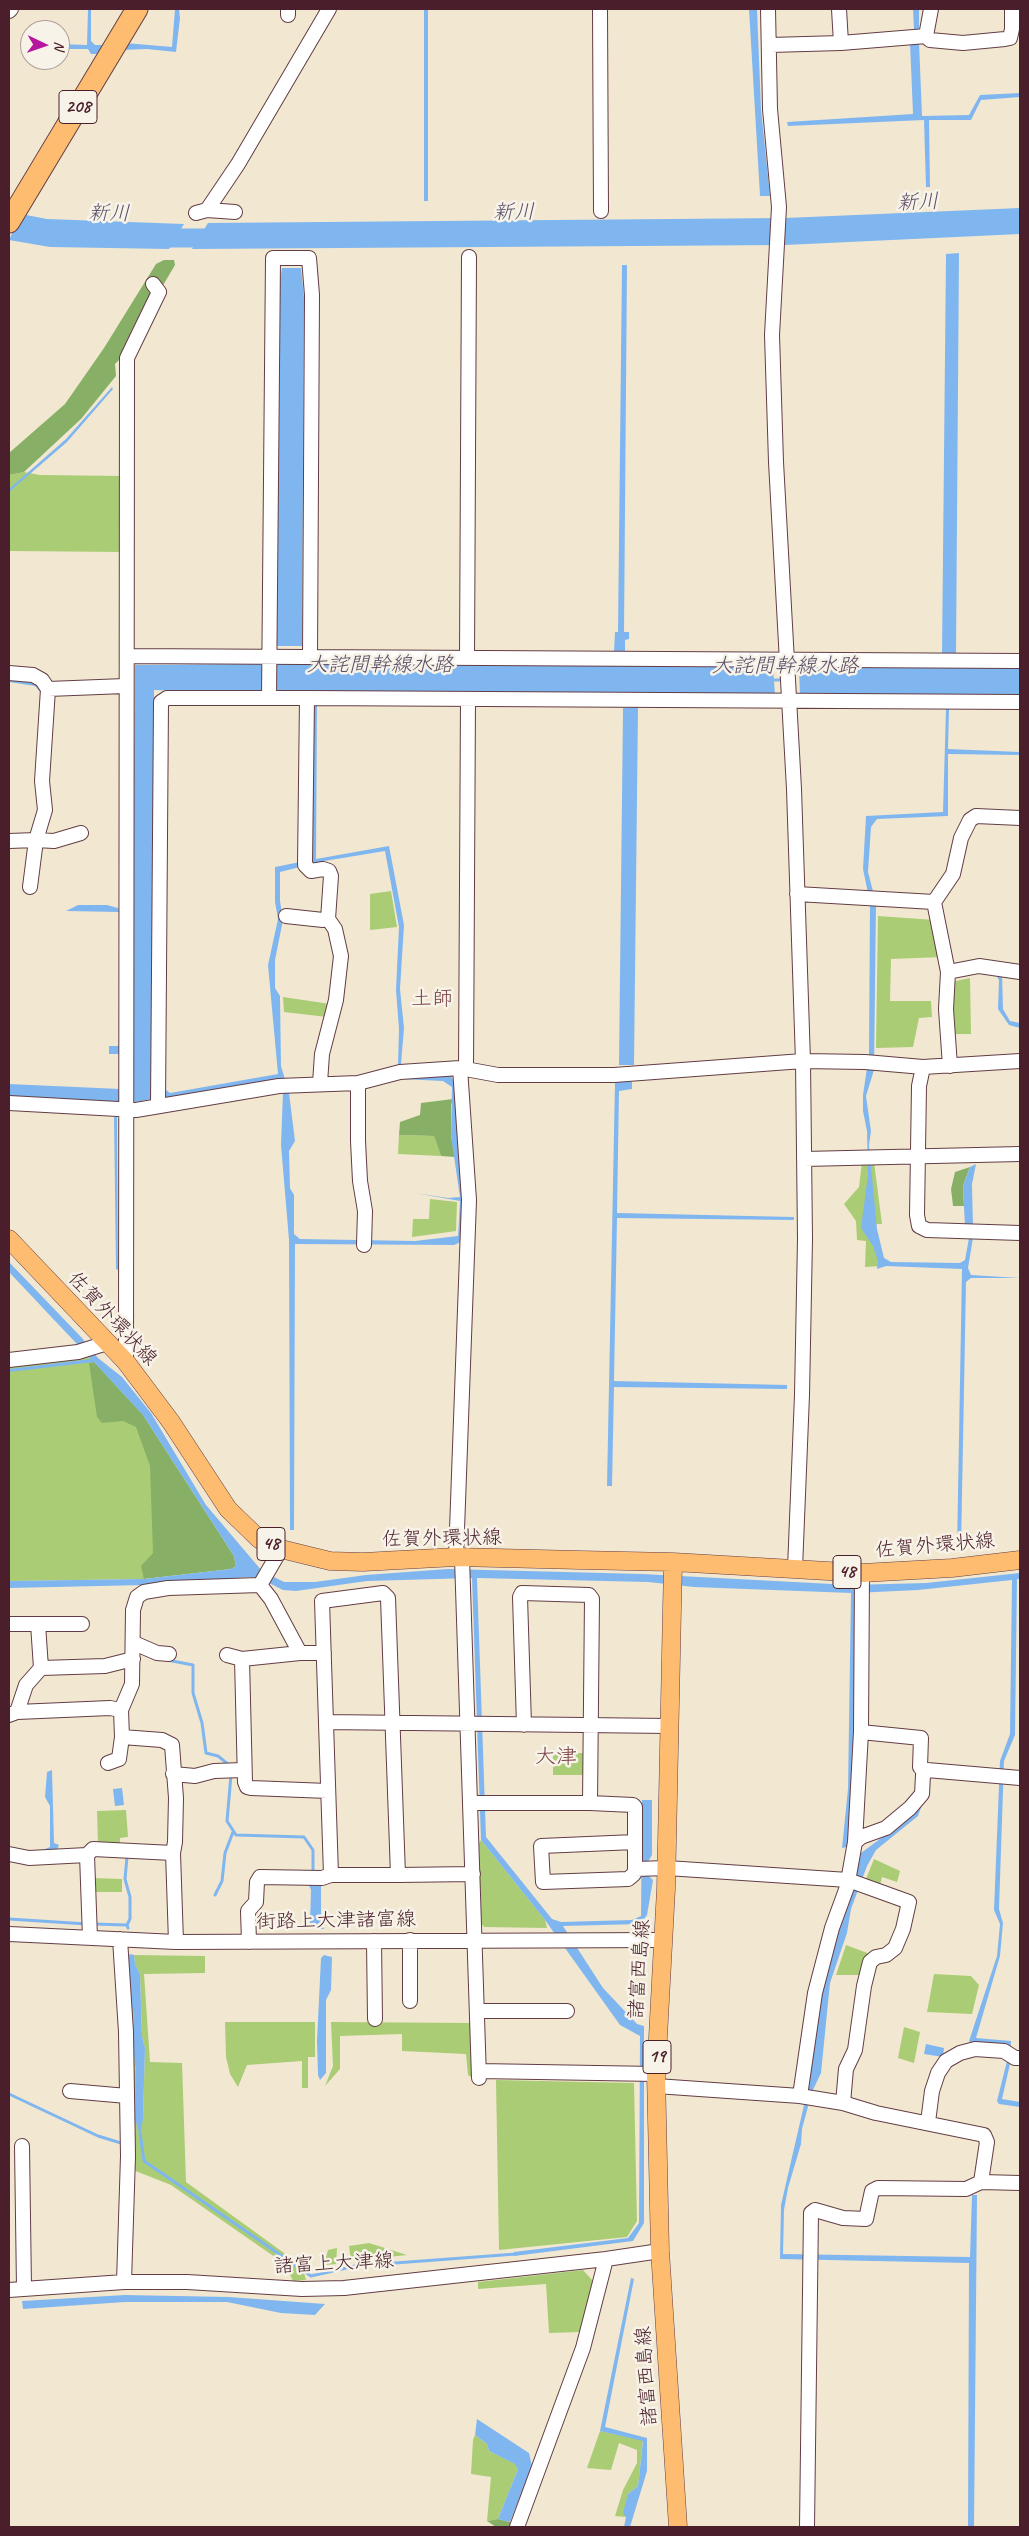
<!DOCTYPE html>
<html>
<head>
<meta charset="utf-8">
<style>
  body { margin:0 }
  #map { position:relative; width:1029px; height:2536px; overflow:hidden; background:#f2e8d1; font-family:Caveat,sans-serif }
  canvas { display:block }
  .frame { position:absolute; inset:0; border:10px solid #4a1f2b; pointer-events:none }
  .north { position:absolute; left:20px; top:20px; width:50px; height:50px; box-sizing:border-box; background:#f7f3e8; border:1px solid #b29e9c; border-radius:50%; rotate:93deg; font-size:14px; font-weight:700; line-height:20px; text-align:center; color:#4a1f2b }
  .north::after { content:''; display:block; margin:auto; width:18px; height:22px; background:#b5179e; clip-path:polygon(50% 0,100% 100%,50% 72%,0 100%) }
</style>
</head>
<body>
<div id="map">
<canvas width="1029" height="2536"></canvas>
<div class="frame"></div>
<div class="north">N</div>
</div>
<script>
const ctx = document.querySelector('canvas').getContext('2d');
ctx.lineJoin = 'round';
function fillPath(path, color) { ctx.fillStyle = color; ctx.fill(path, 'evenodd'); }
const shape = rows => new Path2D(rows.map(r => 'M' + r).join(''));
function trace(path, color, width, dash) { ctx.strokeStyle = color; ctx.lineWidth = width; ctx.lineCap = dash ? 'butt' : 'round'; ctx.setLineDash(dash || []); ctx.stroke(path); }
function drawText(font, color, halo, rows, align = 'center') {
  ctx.font = font + ' Caveat,"Klee One",sans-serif'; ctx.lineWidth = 5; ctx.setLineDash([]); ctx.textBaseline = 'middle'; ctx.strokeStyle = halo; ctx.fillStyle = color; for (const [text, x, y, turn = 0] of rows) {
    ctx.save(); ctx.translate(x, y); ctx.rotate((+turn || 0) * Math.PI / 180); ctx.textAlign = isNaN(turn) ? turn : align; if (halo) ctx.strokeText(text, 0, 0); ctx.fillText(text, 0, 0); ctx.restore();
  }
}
fillPath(shape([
  [24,472,40,475,124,476,123,552,9,551,9,475],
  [391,891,397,927,370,930,370,894],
  [878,916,935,920,942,957,891,959,890,1001,931,1001,932,1017,919,1018,913,1047,876,1048],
  [970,978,971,1034,950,1034,951,982],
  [283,997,330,1004,327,1017,284,1012],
  [399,1135,434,1136,441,1156,398,1154],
  [862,1162,874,1162,882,1224,874,1224,881,1266,865,1267,866,1241,857,1240,856,1221,844,1204,859,1187],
  [430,1199,457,1202,456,1231,412,1237,413,1219,429,1219],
  [90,1357,143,1415,199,1504,144,1579,9,1581,9,1367],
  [553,1753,585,1753,585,1775,553,1775],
  [126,1810,128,1837,120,1838,120,1848,98,1846,97,1811],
  [481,1840,545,1920,547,1928,484,1927,481,1923,479,1843],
  [874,1859,900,1871,897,1882,882,1877,880,1885,866,1879],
  [92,1878,122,1879,122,1892,92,1892],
  [846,1945,870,1954,861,1975,836,1975],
  [134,1955,205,1956,205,1973,144,1974,150,2062,182,2063,186,2182,302,2266,306,2280,293,2281,285,2264,171,2185,133,2170,126,1959,128,1957,131,2002,134,2018,133,2050,143,2119,145,2048,142,2036,140,1974,135,1964],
  [934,1974,971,1976,979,1985,972,2014,927,2012],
  [225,2022,315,2022,315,2057,308,2057,308,2088,302,2088,302,2061,247,2065,238,2087,230,2074,226,2057],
  [331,2022,474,2023,474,2079,468,2075,466,2054,402,2051,402,2034,340,2036,340,2069,325,2086,333,2066],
  [904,2027,920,2032,914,2063,898,2058],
  [496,2080,634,2083,637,2221,627,2237,499,2250],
  [369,2243,407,2255,351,2261,349,2246],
  [337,2248,336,2264,324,2265,328,2250],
  [583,2270,593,2281,580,2332,549,2333,546,2284,478,2289,478,2282],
  [600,2431,643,2440,638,2486,628,2494,626,2517,615,2516,623,2490,637,2463,637,2450,619,2443,611,2470,587,2468],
  [475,2435,487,2444,489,2451,516,2464,518,2469,498,2519,487,2521,491,2477,471,2474,473,2440]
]), '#aacc75');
fillPath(shape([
  [164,260,174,260,175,265,162,287,151,292,151,299,120,359,115,364,116,376,81,419,24,472,9,475,9,453,65,404,104,348,156,264],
  [453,1099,451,1105,451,1136,455,1157,441,1156,434,1136,399,1135,400,1122,420,1115,421,1103],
  [970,1167,963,1186,964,1206,953,1206,951,1189,955,1172],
  [94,1362,143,1415,234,1556,236,1566,231,1569,144,1579,141,1566,153,1553,150,1466,136,1427,123,1421,102,1423,97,1417,89,1363],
  [498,2519,510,2522,511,2527,496,2527,487,2521]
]), '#87b066');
fillPath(shape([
  [88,9,91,9,91,41,95,45,103,45,98,54,91,54,88,49,60,49,60,44,87,45],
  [175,9,179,9,180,18,176,52,147,49,120,50,125,43,172,47],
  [424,9,428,9,428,201,424,201],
  [749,9,757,9,761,109,770,196,760,196],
  [913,9,919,9,919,30,914,30],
  [919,42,922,116,969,115,980,95,1020,93,1020,97,981,100,971,120,929,120,930,187,926,187,924,120,788,126,787,122,913,114,910,43],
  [1020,208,1020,234,785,245,192,249,208,223,785,218],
  [21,214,47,219,184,224,169,249,50,247,9,240],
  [959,253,956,654,942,654,946,254],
  [622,265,627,265,624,632,629,632,629,639,625,640,625,651,614,651,615,632,618,632],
  [282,268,301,268,304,298,302,646,274,646,278,295],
  [112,387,113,389,67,442,9,492,9,489,66,439],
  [263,664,263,691,259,693,154,690,152,1099,135,1102,132,1100,131,1054,109,1054,109,1046,131,1046,135,665],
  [274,664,773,667,775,695,274,693],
  [799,667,1020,668,1020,696,800,695],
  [9,678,32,682,43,692,41,734,40,692,35,686,9,682],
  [313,703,317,704,316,859,389,846,404,925,400,989,404,1028,401,1064,398,1065,399,1029,396,990,399,927,385,851,312,863],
  [638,707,634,1065,619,1065,623,708],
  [946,709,949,709,948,749,1020,752,1020,755,948,754,948,816,877,819,871,827,868,872,876,903,874,1070,866,1096,871,1131,869,1145,877,1229,884,1258,891,1262,960,1263,965,1260,969,1238,973,1238,968,1268,971,1275,1020,1278,971,1278,966,1282,961,1548,957,1550,962,1269,886,1266,877,1269,878,1261,873,1246,861,1228,868,1175,867,1131,863,1111,863,1095,869,1054,870,903,863,869,866,816,943,812],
  [300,862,300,867,280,872,280,901,283,920,275,960,275,988,280,996,281,1066,289,1093,295,1141,289,1151,290,1188,294,1195,294,1234,300,1239,415,1241,458,1236,460,1201,415,1193,448,1198,460,1197,451,1136,452,1087,443,1081,400,1079,450,1075,456,1084,463,1203,463,1241,454,1245,295,1244,294,1530,290,1530,289,1240,281,1145,283,1092,279,1079,167,1098,163,1093,166,1090,170,1093,278,1074,268,965,278,919,275,902,275,867],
  [78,905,107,905,118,908,119,912,66,911],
  [982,970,1002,973,1003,1009,1010,1021,1020,1023,1020,1028,1009,1025,998,1009,999,980,996,975,981,972,952,979,952,976],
  [615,1082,632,1082,632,1089,619,1091,617,1213,794,1217,794,1220,617,1218,614,1381,787,1385,787,1389,614,1387,612,1486,607,1486],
  [9,1084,120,1089,119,1102,115,1103,9,1098],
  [114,1117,117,1117,118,1270,116,1269],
  [976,1164,972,1184,973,1227,965,1227,963,1186,970,1167],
  [9,1262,82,1338,98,1358,122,1377,151,1413,206,1505,262,1571,284,1582,315,1582,366,1575,448,1569,642,1574,851,1585,926,1583,1020,1573,1020,1579,1017,1579,1015,1735,1004,1761,999,1909,1003,1923,1000,1956,976,2038,1011,2041,1010,2064,1002,2099,1020,2102,1020,2107,999,2104,997,2101,1007,2061,1006,2044,971,2043,969,2041,997,1956,1000,1924,994,1910,1000,1761,1010,1734,1012,1580,918,1590,855,1593,853,1788,847,1847,842,1848,848,1789,851,1593,694,1587,648,1582,477,1578,486,1837,552,1919,561,1922,632,1920,641,1916,642,1800,652,1800,652,1855,647,1863,647,1874,653,1880,647,1915,640,1924,563,1926,603,1988,637,2024,644,2026,644,2223,633,2241,514,2256,514,2252,628,2238,639,2223,640,2036,620,2025,545,1920,481,1840,472,1578,367,1581,296,1591,283,1590,259,1578,250,1577,145,1585,9,1588,9,1581,144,1579,231,1569,236,1566,234,1556,143,1415,94,1362,9,1372,9,1369,91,1359,9,1272],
  [52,1770,54,1843,59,1845,57,1850,40,1851,50,1847,50,1806,45,1797,47,1772],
  [122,1788,124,1805,115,1806,113,1789],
  [923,1802,918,1816,876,1850,867,1866,851,1909,847,1933,830,1983,821,2073,812,2092,802,2129,801,2144,788,2188,784,2210,783,2254,970,2257,972,2195,977,2195,974,2527,968,2527,969,2263,780,2259,781,2205,807,2092,817,2007,835,1930,854,1885,861,1853,915,1813],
  [308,1883,321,1884,321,1923,324,1929,315,1929,310,1924,311,1890],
  [130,1954,134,1955,135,1964,140,1974,142,2036,145,2048,143,2119,140,2135,135,2119,136,2071,133,2050,134,2018,131,2002,128,1957],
  [324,1955,332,1957,331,1990,326,2000,326,2073,320,2080,318,2075,317,2041,321,1958],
  [926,2044,944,2048,943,2057,924,2054],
  [631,2278,634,2279,605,2427,647,2438,647,2471,630,2527,624,2527,626,2517,623,2513,628,2494,638,2486,643,2441,600,2431],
  [125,2295,229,2297,325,2304,315,2315,281,2313,227,2302,125,2302,23,2309,22,2301],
  [477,2419,529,2453,532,2466,510,2522,498,2519,518,2469,515,2464,489,2451,487,2444,475,2435]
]), '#80b6ef');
trace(shape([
  [771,680,785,680],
  [167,1660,193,1665,193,1693,202,1723,206,1753,218,1756,229,1765],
  [231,1775,227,1821,236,1835,304,1837,313,1850,313,1870],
  [215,1895,222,1881,225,1853,233,1832],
  [9,1919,87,1924],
  [93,1924,127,1925,128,1928],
  [127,1925,130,1919,130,1897,125,1879,127,1857],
  [9,2094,98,2136,121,2143],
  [140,2133,144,2161,311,2276,355,2266,516,2254]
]), '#80b6ef', 3);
trace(shape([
  [152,238,224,238]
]), '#80b6ef', 19);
const minor = shape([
  [288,9,288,15],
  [600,9,601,211],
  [768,9,770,109,779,207,772,335,776,462,794,789,803,1061,805,1239,802,1395,795,1569],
  [839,9,841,43],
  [9,11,11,9],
  [926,36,931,9],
  [770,45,841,43,926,36,930,40,963,43,1005,39,1010,38,1012,29,1012,9],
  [207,210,238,164,329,9],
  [196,213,207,210,235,212],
  [127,656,1020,661],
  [467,657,469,257],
  [9,673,33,675,42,680,48,689,42,781,45,810,36,840,9,841],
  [48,689,125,686],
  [269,698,273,258,309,258,312,295,310,656],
  [307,698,1020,702],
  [30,887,36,840,54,841,81,833],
  [797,894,934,902],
  [286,916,323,920,328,919],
  [948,972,979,966,1020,972],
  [950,1066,946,1009,948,972,934,902,953,874,961,838,970,820,976,816,1020,818],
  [923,1067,919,1086,917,1215,919,1226,927,1230,1020,1233],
  [466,1068,468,699],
  [358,1083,358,1141,360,1181,365,1211,364,1245],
  [9,1103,136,1110,279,1086,358,1083,400,1072,460,1068,498,1075,614,1075,803,1061,865,1062,923,1067,1020,1061],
  [158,1106,161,702,167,698,307,698,305,865,311,871,323,869,329,871,331,876,328,919,335,929,341,956,336,1000,322,1054,320,1083],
  [804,1159,1020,1154],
  [9,1360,78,1352,107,1343],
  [126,1362,127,358,159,292,153,284],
  [456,1557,469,1200,460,1068],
  [462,1558,479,2078],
  [260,1585,281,1549],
  [9,1624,82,1624],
  [38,1624,41,1668],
  [134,1643,157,1653,169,1654],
  [300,1653,242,1659,245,1782,247,1787,251,1788,328,1791],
  [227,1655,242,1659],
  [17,1712,110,1708,121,1710],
  [9,1715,17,1712,26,1685,41,1668,105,1666,133,1659],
  [326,1722,669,1726],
  [861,1732,921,1738,920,1767,925,1773],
  [108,1763,119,1759,122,1737],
  [173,1774,195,1776,214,1771,244,1770],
  [471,1803,590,1803,592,1599,589,1595,522,1593,520,1597,524,1725],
  [590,1803,633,1805,635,1807,635,1869,634,1874,628,1879,543,1882,541,1846,635,1842],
  [855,1842,861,1837,886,1828,910,1808,922,1794,923,1775,927,1770,1020,1778],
  [9,1854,29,1858,87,1855,90,1938],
  [87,1855,93,1849,173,1853],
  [635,1869,667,1868,848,1880,909,1902,903,1929,895,1948,886,1955,876,1957,870,1962,864,1986,855,2050,846,2069,843,2103,800,2096,656,2086],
  [398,1875,388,1598,383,1593,322,1601,331,1875,398,1875,473,1874],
  [9,1934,176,1942,663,1940],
  [120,1939,126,2032,128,2156,124,2282],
  [410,1940,410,2001],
  [374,1941,375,2019],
  [176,1942,173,1853,175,1842,176,1798,172,1745,162,1740,122,1737,121,1710,132,1684,133,1610,137,1597,144,1592,168,1588,260,1585,271,1599,300,1653,324,1653],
  [249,1942,248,1911,256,1902,257,1882,260,1877,322,1878,331,1875],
  [478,2011,567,2011],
  [479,2071,656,2074],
  [70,2091,127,2096],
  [800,2096,815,1993,832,1928,847,1887,855,1842,861,1732,862,1573],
  [843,2103,876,2113,984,2135,987,2142,981,2182],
  [928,2122,932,2091,938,2073,946,2061,960,2053,975,2049,1004,2051,1015,2058,1020,2058],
  [22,2146,24,2288],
  [9,2290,124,2282,187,2282,302,2289,344,2288,606,2259,660,2251],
  [517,2527,583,2348,606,2259],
  [807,2527,811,2213,815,2210,843,2218,866,2219,872,2191,878,2188,966,2189,981,2182,1020,2183]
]);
const major = shape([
  [9,1239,126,1362,171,1422,228,1509,259,1539,281,1549,330,1561,363,1562,456,1557,580,1560,673,1562,862,1573,952,1568,1020,1560],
  [673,1562,666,1889,656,2074,660,2251,678,2527]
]);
const highway = shape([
  [9,222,137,9]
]);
trace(minor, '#633d44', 16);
trace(major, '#633d44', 19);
trace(highway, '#633d44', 23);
trace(minor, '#fff', 14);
trace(major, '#fdbc70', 18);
trace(highway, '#fdbc70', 21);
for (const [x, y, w] of [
  [78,107,38],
  [271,1544,28],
  [847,1572,28],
  [657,2057,28]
]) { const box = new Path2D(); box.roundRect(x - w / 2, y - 16.5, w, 33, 4); ctx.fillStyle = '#f7f3e8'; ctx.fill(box); trace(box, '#4a1f2b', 1); }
drawText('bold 19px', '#4a1f2b', null, [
  ["208",78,107],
  ["48",271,1544],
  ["48",847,1572],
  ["19",657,2057]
]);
drawText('20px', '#4a1f2b', '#f7f3e8', [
  ["佐賀外環状線",112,1319,47],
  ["佐賀外環状線",442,1539,-1],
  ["佐賀外環状線",935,1546,-5],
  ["街路上大津諸富線",336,1921,-1],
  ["諸富西島線",640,1969,-86],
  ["諸富上大津線",334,2264,-3],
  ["諸富西島線",647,2376,-94]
]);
drawText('italic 21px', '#5a4c66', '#f7f3e8', [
  ["新川",918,203,-3],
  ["新川",514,213,-1],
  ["新川",109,214,1],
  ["大詫間幹線水路",380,665],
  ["大詫間幹線水路",785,666]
]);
drawText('21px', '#7e454a', '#f7f3e8', [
  ["土師",432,999],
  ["大津",556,1757]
]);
</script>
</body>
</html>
